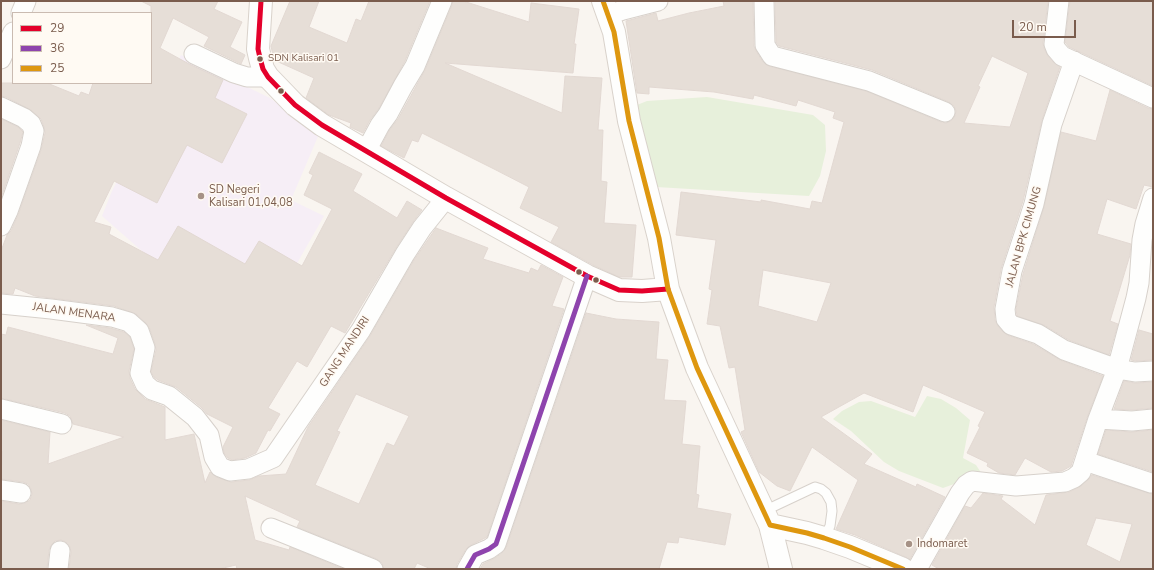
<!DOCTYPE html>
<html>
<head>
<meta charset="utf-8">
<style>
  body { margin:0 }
  #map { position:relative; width:1154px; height:570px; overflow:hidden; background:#f9f5f0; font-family:"Nunito Sans",sans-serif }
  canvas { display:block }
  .frame { position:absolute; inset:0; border:2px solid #7a5c4d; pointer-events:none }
  .legend { position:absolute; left:12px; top:12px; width:140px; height:72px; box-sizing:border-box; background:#fffaf3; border:1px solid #cabbb1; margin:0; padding:5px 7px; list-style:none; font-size:12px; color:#7a5c4d }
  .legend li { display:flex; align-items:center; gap:8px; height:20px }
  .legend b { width:20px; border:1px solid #cabbb1 }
  .scale { position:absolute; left:1012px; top:20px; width:64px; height:18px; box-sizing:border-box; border:2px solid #7a5c4d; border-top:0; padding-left:5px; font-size:12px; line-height:14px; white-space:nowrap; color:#7a5c4d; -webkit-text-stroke:3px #fffaf3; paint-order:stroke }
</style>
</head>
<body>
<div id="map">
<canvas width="1154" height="570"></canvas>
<div class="frame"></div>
<ul class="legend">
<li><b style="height:5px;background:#e4002b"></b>29</li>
<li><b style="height:5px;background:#8e44ad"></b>36</li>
<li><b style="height:5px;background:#de970f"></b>25</li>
</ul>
<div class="scale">20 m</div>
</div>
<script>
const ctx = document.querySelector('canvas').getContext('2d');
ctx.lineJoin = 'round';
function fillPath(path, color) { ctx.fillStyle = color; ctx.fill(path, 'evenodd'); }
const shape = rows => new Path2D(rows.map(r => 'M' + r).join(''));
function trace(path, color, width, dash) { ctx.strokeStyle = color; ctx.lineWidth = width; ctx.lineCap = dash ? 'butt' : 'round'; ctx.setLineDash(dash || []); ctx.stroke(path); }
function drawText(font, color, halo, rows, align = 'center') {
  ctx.font = font + ' "Nunito Sans",sans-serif'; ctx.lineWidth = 3; ctx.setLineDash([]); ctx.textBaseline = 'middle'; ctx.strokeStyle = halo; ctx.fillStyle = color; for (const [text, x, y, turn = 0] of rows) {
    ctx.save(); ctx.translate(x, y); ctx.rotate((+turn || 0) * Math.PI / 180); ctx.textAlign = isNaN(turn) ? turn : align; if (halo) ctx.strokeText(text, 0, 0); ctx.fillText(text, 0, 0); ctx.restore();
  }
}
fillPath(shape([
  [181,55,270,98,319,134,291,200,324,216,255,337,148,268,143,252,102,216,112,191]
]), '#f6eef6');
fillPath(shape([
  [707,97,813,115,825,125,826,151,820,176,809,196,656,187,637,105,647,101],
  [927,396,941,399,956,408,970,420,963,458,976,465,982,474,943,488,899,471,884,462,851,431,833,419,842,411,859,402,871,401,915,417]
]), '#e7f0db');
const building = shape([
  [141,1,218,1,214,9,242,22,230,47,245,55,241,64,204,46,209,37,173,18,160,48,189,64,223,80,215,98,247,114,222,163,187,145,157,203,114,181,94,222,111,227,109,234,158,260,178,226,245,264,259,241,302,266,332,209,304,195,313,175,309,173,319,152,362,174,353,191,397,218,407,201,422,210,413,222,396,248,345,333,331,326,307,367,297,361,268,408,280,414,270,431,268,430,256,453,245,458,232,460,228,458,224,453,223,447,233,427,207,414,202,408,176,387,158,380,154,377,151,372,156,350,155,344,149,327,146,323,136,314,114,306,35,296,15,288,13,294,1,293,1,251,7,235,11,231,18,215,41,150,45,133,44,127,41,119,31,110,6,97,1,96,1,83,47,83,79,96,81,92,89,95,93,83,151,83,151,6,141,1],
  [290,1,319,1,309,27,347,43,356,19,361,21,369,1,430,1,405,61,379,108,370,120,363,133,350,127,351,123,329,115,306,98,314,78,274,60,271,46,290,1],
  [453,1,463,1,529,22,531,3,579,9,574,44,576,44,573,73,445,63,562,113,565,76,602,78,598,130,603,130,601,181,607,182,604,223,636,225,632,277,619,277,593,265,551,242,559,227,520,208,529,187,494,169,422,133,418,142,412,140,404,158,381,146,389,131,398,119,425,70,452,5,453,1],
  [723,1,753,1,754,46,756,51,763,62,769,66,866,91,941,122,946,123,951,121,955,116,956,111,954,106,949,102,872,70,779,46,776,42,775,1,1048,1,1043,43,1044,48,1048,56,1054,63,1060,67,1042,120,1023,201,1001,269,994,307,995,320,998,326,1003,332,1007,335,1033,344,1060,360,1103,376,1088,415,1071,466,1062,471,1051,472,1025,458,1015,475,999,473,987,466,988,463,967,453,980,427,978,426,985,412,923,385,913,412,864,393,821,417,872,454,864,464,916,487,917,484,945,497,910,559,855,535,836,529,858,480,812,447,790,491,777,486,759,472,741,432,745,430,735,367,729,368,720,326,707,324,712,290,709,289,716,240,676,235,681,192,761,202,761,200,810,209,812,201,822,203,844,122,833,118,835,112,798,100,796,106,754,95,753,99,714,92,649,87,649,94,637,93,626,21,656,13,658,21,689,13,724,6,723,1],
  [992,56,1028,73,1010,127,964,123,980,87,978,86,992,56],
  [763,270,831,283,817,322,758,306,763,270],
  [1070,1,1153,1,1153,86,1069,47,1065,42,1070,1],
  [1110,90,1148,108,1153,109,1153,187,1144,185,1136,209,1107,199,1097,234,1131,244,1130,255,1110,321,1118,324,1109,355,1069,340,1044,325,1017,316,1016,309,1023,274,1044,207,1061,132,1096,141,1110,90],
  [1,119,18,127,23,132,20,143,1,198,1,119],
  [436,228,488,248,483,259,529,273,531,268,538,271,541,265,563,277,552,306,564,309,487,537,471,545,466,549,457,564,456,569,431,569,417,563,414,569,384,569,382,563,377,559,297,527,300,521,245,496,255,540,289,550,290,547,344,569,237,569,236,565,219,569,69,569,71,552,70,547,66,542,61,540,55,541,51,545,49,550,47,569,1,569,1,501,19,504,25,503,30,500,32,494,31,489,28,484,23,482,1,479,2,451,1,451,1,420,50,432,48,464,124,437,73,424,72,421,70,416,65,413,1,398,1,334,6,335,8,327,113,354,118,338,86,325,110,328,124,332,130,337,134,349,129,371,130,378,135,389,145,399,165,407,165,440,194,434,205,483,210,472,216,477,231,482,249,480,259,476,286,474,308,427,370,336,414,260,436,228],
  [356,394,409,416,394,446,387,443,359,504,315,485,340,432,337,431,356,394],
  [586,313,616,319,659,322,656,359,668,360,664,400,686,401,682,444,700,446,696,494,699,495,697,508,731,514,725,545,679,537,678,543,667,542,659,569,480,569,483,564,495,558,502,553,506,548,586,313],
  [1139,330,1153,334,1153,360,1136,361,1131,360,1139,330],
  [1124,381,1135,383,1153,382,1153,408,1132,410,1114,409,1124,381],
  [1106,430,1131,432,1153,430,1153,472,1098,454,1106,430],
  [1092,475,1148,493,1153,494,1153,569,939,569,932,565,965,506,971,508,983,493,1003,496,1001,499,1035,525,1046,495,1069,492,1081,486,1088,480,1092,475],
  [1096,518,1132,524,1120,562,1086,545,1096,518]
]);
fillPath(building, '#e6ded7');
trace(building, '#e2d8d2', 1);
const lane = shape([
  [764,511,815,487,821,489,826,493,831,502,832,511,830,526,824,538]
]);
const street = shape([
  [764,1,765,45,772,56,869,81,945,112],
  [1059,1,1054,44,1056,49,1062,56,1153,98],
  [21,13,26,1],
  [608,15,623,10,658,1],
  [194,54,234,73,247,77,268,77],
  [1,59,13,32],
  [1074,61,1052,124,1034,204,1012,271,1005,309,1006,319,1011,325,1038,334,1064,350,1117,369,1135,372,1153,371],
  [1,107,24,118,31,124,34,131,31,146,8,211,1,226],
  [366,151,380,125,388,114,403,86,415,66,442,1],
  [1,304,51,309,112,317,129,322,139,331,145,348,140,373,145,384,152,390,169,396,195,417,209,435,214,457,220,467,230,471,248,469,273,458,361,330,405,254,422,228,446,198],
  [1,409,62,424],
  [1098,419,1132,421,1153,419],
  [1085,461,1151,483],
  [1,490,21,493],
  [271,528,373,569],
  [58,569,60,551],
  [467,569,475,555,489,549,496,544,587,276],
  [917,569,960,493,966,485,972,481,1016,486,1065,482,1074,478,1081,472,1098,419,1117,369,1136,298,1139,283,1142,240,1145,224,1153,198]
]);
const secondary = shape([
  [261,1,258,49,260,58,263,69,268,77,295,105,322,125,446,198,587,276,619,290,642,291,668,289],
  [603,1,614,32,629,121,659,238,668,289,697,368,770,525,807,533,824,538,850,547,903,569],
  [770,525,781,569]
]);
trace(lane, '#d7d1cb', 11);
trace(street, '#d7d1cb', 21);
trace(secondary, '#d9d2cb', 24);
trace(lane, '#fefefd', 9);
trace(street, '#fefefd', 19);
trace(secondary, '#fefefd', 22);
trace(shape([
  [261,1,258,49,260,58,263,69,268,77,295,105,322,125,446,198,587,276,619,290,642,291,668,289]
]), '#e4002b', 5);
trace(shape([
  [467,569,475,555,489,549,496,544,587,276]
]), '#8e44ad', 5);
trace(shape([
  [603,1,614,32,629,121,659,238,668,289,697,368,770,525,807,533,824,538,850,547,903,569]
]), '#de970f', 5);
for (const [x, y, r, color] of [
  [260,59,3.5,"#7a5c4d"],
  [281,91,3.5,"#7a5c4d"],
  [201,196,4,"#a69286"],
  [579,272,3.5,"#7a5c4d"],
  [596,280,3.5,"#7a5c4d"],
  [909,544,4,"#a69286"]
]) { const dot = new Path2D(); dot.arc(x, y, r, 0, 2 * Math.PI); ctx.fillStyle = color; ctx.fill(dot); trace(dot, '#fffaf3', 1.5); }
drawText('10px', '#7a5c4d', '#fffaf3', [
  ["SDN Kalisari 01",268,59]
], 'left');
drawText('11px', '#7a5c4d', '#fffaf3', [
  ["SD Negeri",209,190],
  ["Kalisari 01,04,08",209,203],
  ["Indomaret",917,544]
], 'left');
drawText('11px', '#7a5c4d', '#fffaf3', [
  ["JALAN BPK CIMUNG",1024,237,-74],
  ["JALAN MENARA",74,313,8],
  ["GANG MANDIRI",345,352,-57]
]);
</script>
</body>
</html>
